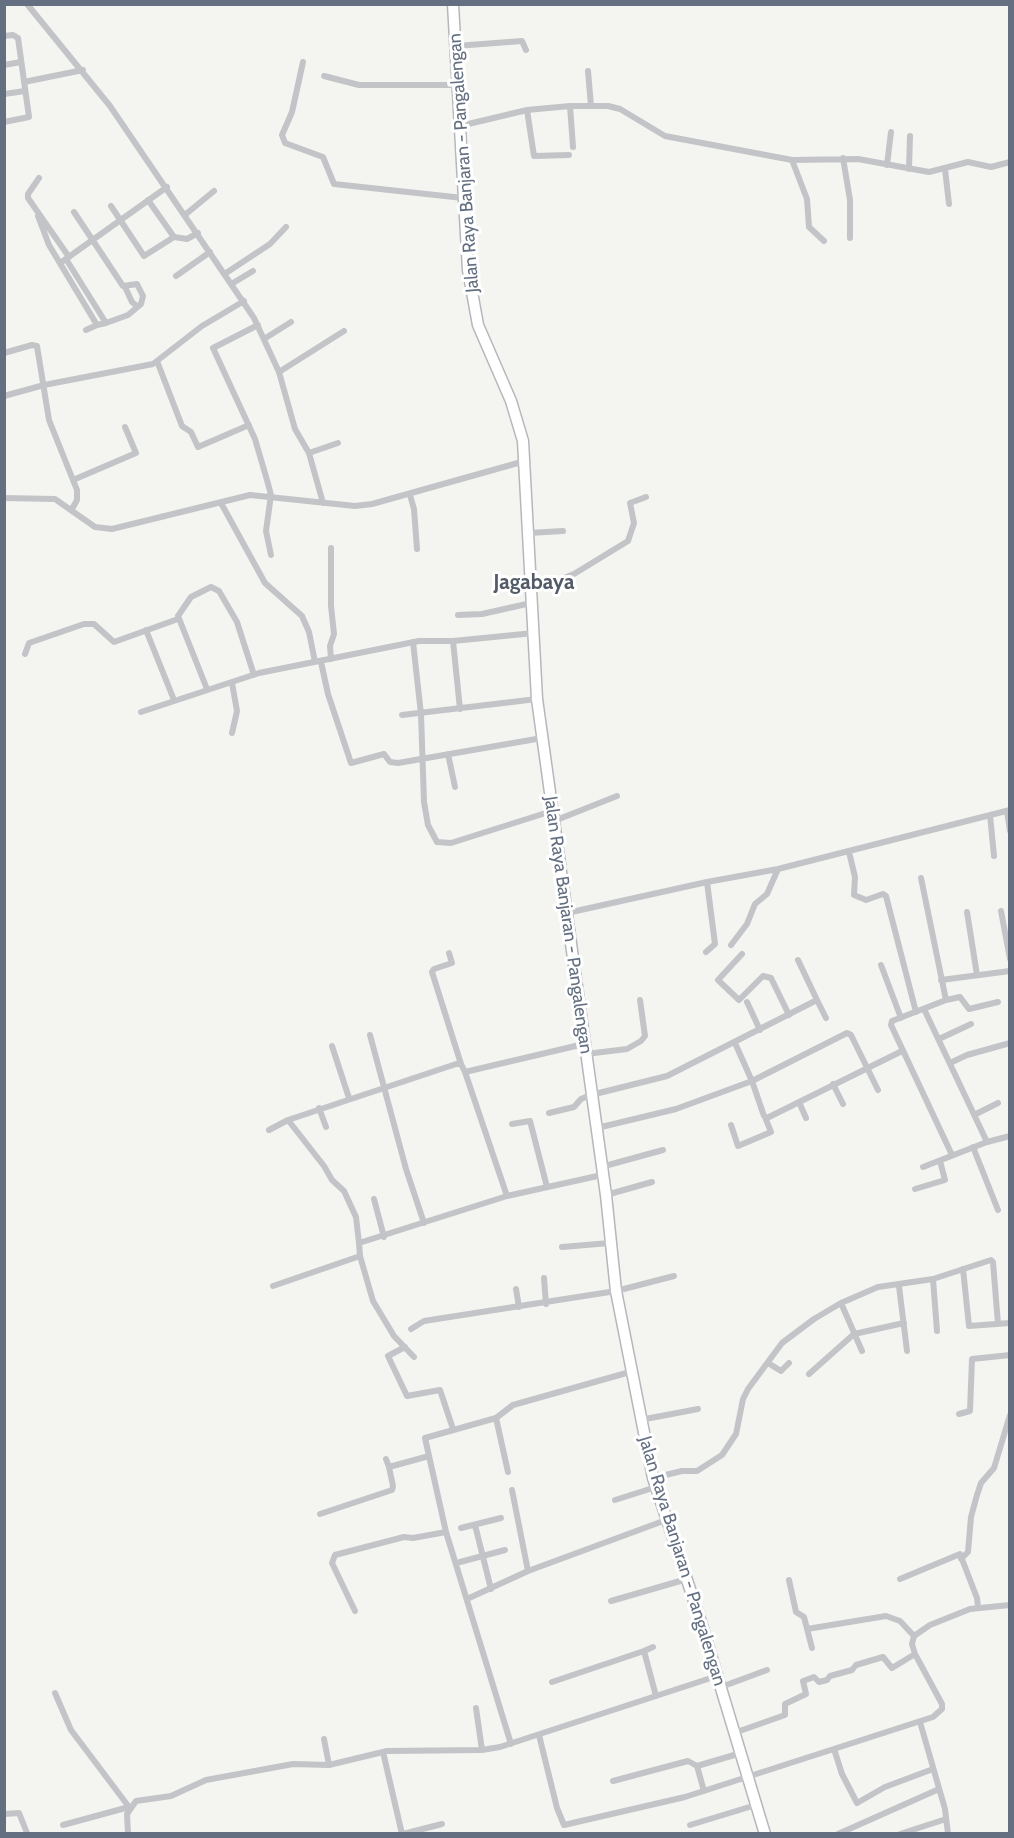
<!DOCTYPE html>
<html>
<head>
<meta charset="utf-8">
<style>
  body { margin:0 }
  #map { position:relative; width:1014px; height:1838px; overflow:hidden; background:#f4f4f1; font-family:Cabin,sans-serif }
  canvas { display:block }
  .frame { position:absolute; inset:0; border:6px solid #647081; pointer-events:none }
</style>
</head>
<body>
<div id="map">
<canvas width="1014" height="1838"></canvas>
<div class="frame"></div>
</div>
<script>
const ctx = document.querySelector('canvas').getContext('2d');
ctx.lineJoin = 'round';
const shape = rows => new Path2D(rows.map(r => 'M' + r).join(''));
function trace(path, color, width, dash) { ctx.strokeStyle = color; ctx.lineWidth = width; ctx.lineCap = dash ? 'butt' : 'round'; ctx.setLineDash(dash || []); ctx.stroke(path); }
function drawText(font, color, halo, rows, align = 'center') {
  ctx.font = font + ' Cabin,sans-serif'; ctx.lineWidth = 6; ctx.setLineDash([]); ctx.textBaseline = 'middle'; ctx.strokeStyle = halo; ctx.fillStyle = color; for (const [text, x, y, turn = 0] of rows) {
    ctx.save(); ctx.translate(x, y); ctx.rotate((+turn || 0) * Math.PI / 180); ctx.textAlign = isNaN(turn) ? turn : align; if (halo) ctx.strokeText(text, 0, 0); ctx.fillText(text, 0, 0); ctx.restore();
  }
}
const primary = shape([
  [453,4,468,270,478,325,511,401,523,441,537,699,606,1195,616,1291,653,1478,701,1622,765,1834]
]);
trace(primary, '#b5b7bc', 13);
trace(shape([
  [27,4,110,106,254,318,279,372,295,429,309,453,323,503],
  [4,36,13,35,18,38,29,117,4,122],
  [456,46,522,41,526,50],
  [303,62,292,112,282,135,285,143,323,157,334,184,463,198],
  [4,65,21,62],
  [588,71,591,106],
  [324,76,359,85,458,85],
  [24,82,83,70],
  [4,94,25,91],
  [570,106,573,147],
  [527,110,534,156,569,155],
  [460,126,527,110,570,106,608,106,620,109,665,136,792,160,858,159,929,172,968,162,991,167,1010,162],
  [843,158,850,200,850,238],
  [792,160,807,199,809,227,824,241],
  [887,165,891,132],
  [909,169,910,136],
  [945,169,949,204],
  [39,178,28,194,28,198,69,257],
  [148,200,174,237,187,239,198,233],
  [111,206,144,256,174,237],
  [74,212,123,286,137,284,143,296,141,304,128,315,106,323],
  [186,214,214,191],
  [38,216,49,245,97,325,106,323,66,259],
  [63,261,167,187],
  [226,273,270,244,286,227],
  [176,276,210,252],
  [233,283,253,271],
  [125,287,132,302,137,306],
  [258,325,213,348,255,439,267,480,271,495,266,531,271,555],
  [86,330,97,325],
  [264,339,291,322],
  [4,353,32,345,37,346,49,420,77,490,77,500,72,509],
  [157,361,182,426,191,432,198,447,249,425],
  [279,372,344,331],
  [4,396,44,385,153,364,202,326,244,301],
  [309,453,338,443],
  [73,480,136,453,125,427],
  [410,495,414,509,417,549],
  [4,498,55,499,95,527,112,529,250,495,355,506,372,504,525,461],
  [221,503,265,583,302,616,309,632,315,662],
  [529,533,563,531],
  [331,548,331,606,334,634,330,646,331,659],
  [531,591,574,574,628,541,634,523,630,503,646,497],
  [458,615,482,614,531,603],
  [146,630,174,700],
  [453,641,460,709],
  [413,642,421,714,424,802,428,825,437,842,451,843,552,811],
  [25,654,29,643,84,624,94,624,114,642,178,619],
  [321,662,328,694,351,763,384,754,390,762,398,763,542,738],
  [232,683,237,711,232,733],
  [207,689,178,616,191,597,211,587,219,591,237,622,254,675],
  [141,712,259,673,419,641,453,641,534,633],
  [402,715,537,699],
  [448,754,455,787],
  [1007,811,1010,831],
  [990,815,994,856],
  [554,821,617,796],
  [849,852,855,877,854,895,866,900,883,894,886,896,916,1012],
  [921,878,946,1000,892,1021,891,1025,952,1155],
  [1001,911,1010,959],
  [967,912,977,975],
  [567,913,707,882,778,869,1010,810],
  [731,945,747,924,755,904,767,894,778,869],
  [706,952,715,944,707,882],
  [449,953,452,963,434,969,432,972,461,1064],
  [742,954,718,980,739,1000,763,976,771,978,789,1015],
  [881,965,901,1018],
  [941,980,1010,971],
  [817,1000,826,1018],
  [946,1000,960,997,969,1009,998,1002],
  [747,1002,760,1030],
  [924,1009,987,1142],
  [370,1035,406,1169,424,1223],
  [939,1039,971,1024],
  [735,1043,752,1081,764,1116,767,1118,902,1051],
  [332,1046,349,1098],
  [586,1054,627,1049,641,1041,645,1036,640,1000],
  [950,1063,967,1055,1010,1043],
  [465,1072,507,1196],
  [833,1084,843,1104],
  [799,1102,806,1118],
  [319,1108,326,1127],
  [549,1113,574,1107,581,1099,591,1095,667,1076,817,1000,798,960],
  [974,1115,998,1103],
  [288,1120,456,1064,461,1064,465,1072,584,1044],
  [512,1124,530,1121,547,1187],
  [731,1125,738,1146,771,1132,765,1117],
  [597,1128,676,1109,752,1081,847,1033,851,1035,878,1090],
  [269,1130,288,1120,324,1166,332,1180,344,1191,356,1217,359,1243,507,1196,602,1175],
  [973,1147,998,1210],
  [601,1167,663,1150],
  [923,1167,987,1142,1010,1136],
  [915,1189,945,1180,940,1161],
  [606,1195,652,1182],
  [374,1199,384,1237],
  [359,1243,360,1256,373,1301,394,1336,414,1357],
  [562,1247,610,1243],
  [963,1269,969,1326,1010,1323],
  [544,1278,546,1304],
  [933,1279,937,1331],
  [273,1286,360,1256],
  [899,1286,907,1351],
  [516,1289,519,1307],
  [841,1303,862,1351],
  [411,1329,424,1321,616,1291,674,1276],
  [405,1347,388,1356,407,1396,440,1390,453,1429],
  [768,1363,781,1371,789,1363],
  [809,1374,854,1334,904,1323],
  [959,1414,970,1411,972,1359,1010,1355],
  [496,1418,513,1405,630,1372],
  [640,1420,698,1409],
  [386,1459,389,1467,429,1456],
  [508,1472,496,1418,425,1438,446,1532,511,1744],
  [653,1478,682,1471,697,1471,722,1455,736,1434,743,1399,748,1389,782,1343,814,1319,841,1303,878,1287,933,1279,991,1260,993,1262,998,1324],
  [512,1490,528,1571],
  [615,1500,656,1487],
  [320,1514,392,1490,393,1486,389,1467],
  [475,1525,491,1589],
  [461,1528,501,1518],
  [961,1559,968,1552,971,1517,977,1495,981,1483,994,1468,1010,1415],
  [460,1562,505,1550],
  [900,1579,960,1554,977,1598,978,1607],
  [789,1580,796,1612,804,1617,812,1648],
  [467,1599,528,1571,666,1520],
  [611,1601,687,1579],
  [355,1611,332,1563,335,1555,404,1537,413,1538,446,1532],
  [807,1629,886,1616,900,1621,914,1636],
  [644,1651,653,1647],
  [552,1682,644,1651,656,1696],
  [721,1687,767,1670],
  [55,1693,71,1730,129,1807,63,1825],
  [476,1708,482,1750],
  [920,1722,945,1809,948,1834],
  [734,1733,785,1715,785,1704,806,1694,803,1681,814,1677,819,1682,827,1680,830,1676,852,1670,856,1665,883,1657,892,1668,915,1654],
  [539,1735,557,1808,564,1825,685,1797,933,1717,942,1709,942,1704,915,1654,912,1644,914,1636,930,1625,970,1609,1010,1605],
  [324,1739,329,1765],
  [834,1749,842,1774,857,1803,885,1787,933,1769],
  [383,1752,402,1834],
  [697,1766,704,1791],
  [613,1781,688,1761,697,1766,741,1753],
  [4,1814,19,1813,27,1833],
  [690,1825,756,1805],
  [128,1834,127,1814,136,1801,171,1796,206,1780,293,1764,329,1765,387,1751,482,1750,500,1747,717,1676],
  [403,1834,442,1824],
  [838,1834,939,1789],
  [900,1834,946,1819]
]), '#c2c4c8', 6);
trace(primary, '#fff', 10);
drawText('18px', '#647081', '#fff', [
  ["Jalan Raya Banjaran - Pangalengan",464,163,-94],
  ["Jalan Raya Banjaran - Pangalengan",568,925,82],
  ["Jalan Raya Banjaran - Pangalengan",682,1561,73]
]);
drawText('bold 21px', '#525b66', '#fff', [
  ["Jagabaya",534,583]
]);
</script>
</body>
</html>
